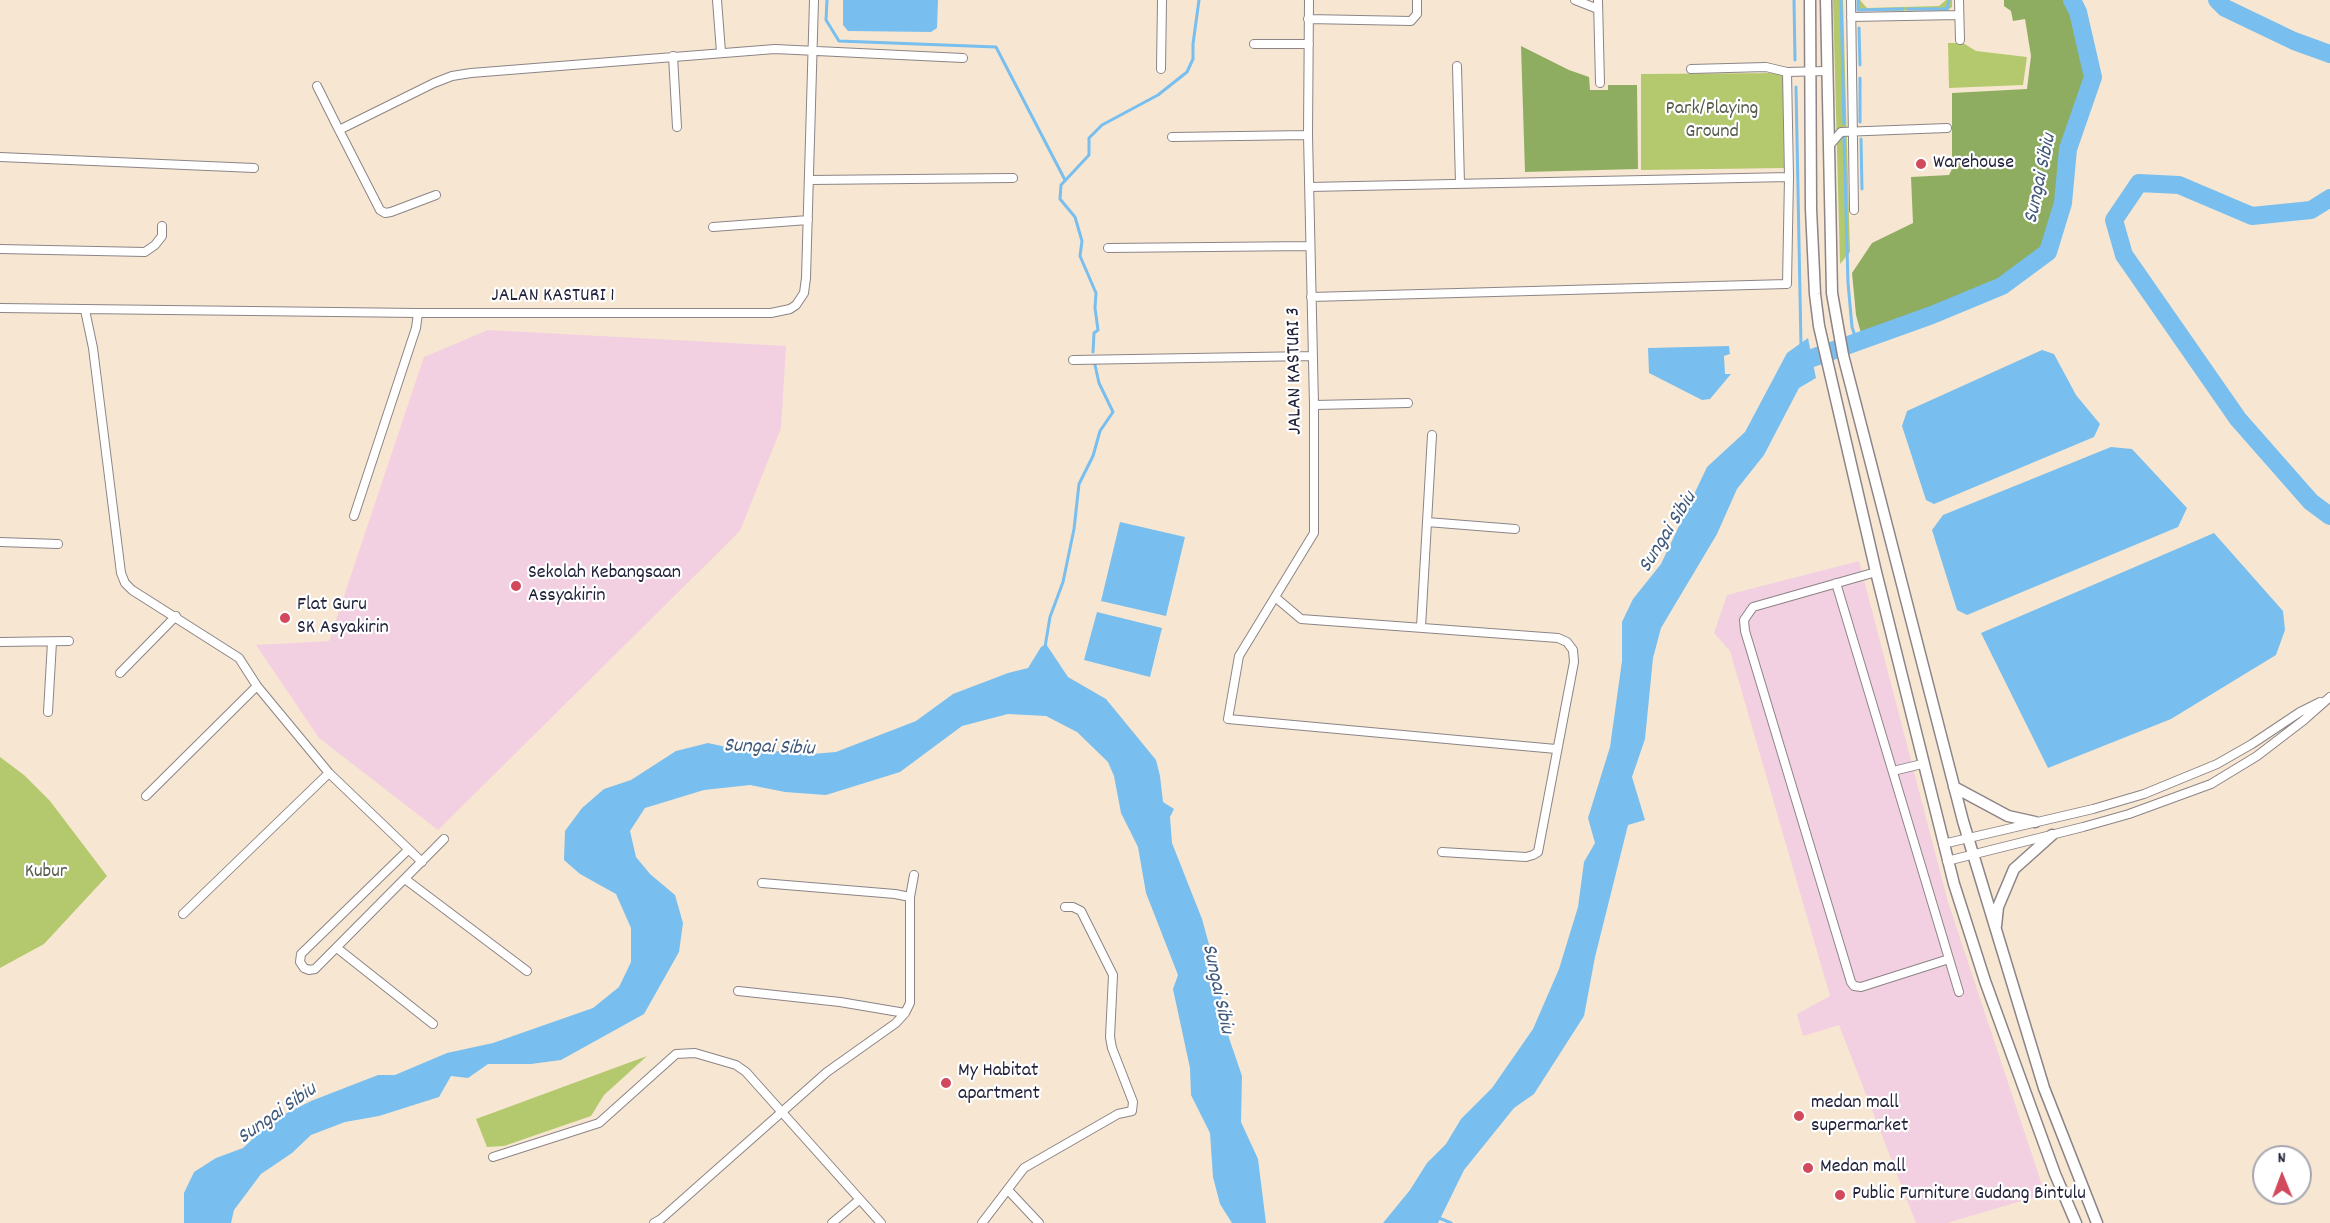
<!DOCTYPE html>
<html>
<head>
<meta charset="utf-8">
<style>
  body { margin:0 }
  #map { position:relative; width:2330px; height:1223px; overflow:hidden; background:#f7e7d2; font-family:Dekko,sans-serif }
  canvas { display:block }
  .north { position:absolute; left:2252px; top:1145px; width:60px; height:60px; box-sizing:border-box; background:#fff; border:2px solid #a7a7b1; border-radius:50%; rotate:359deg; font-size:16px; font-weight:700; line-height:24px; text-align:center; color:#22223b }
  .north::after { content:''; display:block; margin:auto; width:21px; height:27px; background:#d1495b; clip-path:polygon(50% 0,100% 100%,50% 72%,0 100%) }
</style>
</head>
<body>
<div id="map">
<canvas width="2330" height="1223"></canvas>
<div class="north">N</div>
</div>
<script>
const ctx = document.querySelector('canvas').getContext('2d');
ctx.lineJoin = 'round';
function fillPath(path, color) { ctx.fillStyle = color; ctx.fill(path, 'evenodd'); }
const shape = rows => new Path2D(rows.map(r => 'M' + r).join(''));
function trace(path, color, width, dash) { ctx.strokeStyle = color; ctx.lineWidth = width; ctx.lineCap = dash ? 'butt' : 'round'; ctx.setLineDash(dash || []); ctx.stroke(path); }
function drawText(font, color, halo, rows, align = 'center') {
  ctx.font = font + ' Dekko,sans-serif'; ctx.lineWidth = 4.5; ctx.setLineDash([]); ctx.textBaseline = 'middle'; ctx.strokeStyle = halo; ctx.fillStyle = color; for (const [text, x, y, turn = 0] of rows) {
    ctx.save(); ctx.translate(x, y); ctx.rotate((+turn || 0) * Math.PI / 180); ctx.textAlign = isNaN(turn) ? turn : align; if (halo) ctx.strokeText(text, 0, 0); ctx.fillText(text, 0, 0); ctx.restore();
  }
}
fillPath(shape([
  [488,330,786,346,781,428,740,531,438,830,319,738,256,645,329,641,424,357],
  [1859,561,1948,902,2045,1194,1947,1223,1916,1223,1839,1025,1803,1036,1797,1014,1830,996,1730,651,1714,633,1727,595]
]), '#f2cfe1');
fillPath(shape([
  [1833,0,1843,0,1850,252,1840,264],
  [1857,0,1860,0,1867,8,1939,6,1946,0,1952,0,1952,7,1948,10,1863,11,1858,7],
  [1948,43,1963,43,1976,51,2027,57,2023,85,1949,88],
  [1783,73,1784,168,1641,170,1641,74],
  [0,757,24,775,50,801,107,876,44,944,0,968],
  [647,1056,604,1095,591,1116,504,1146,487,1147,476,1119]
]), '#b4c96d');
fillPath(shape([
  [2004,0,2067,0,2073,11,2089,75,2065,144,2058,200,2042,248,2001,279,1862,337,1856,315,1852,273,1872,243,1913,223,1911,177,1949,175,1952,169,1952,93,2027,89,2031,56,2025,19,2013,21,2011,11,2004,6],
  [1521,46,1569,70,1589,77,1590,90,1608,90,1608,85,1637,85,1638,169,1525,172]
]), '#8fad60');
fillPath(shape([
  [843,0,938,0,937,28,931,32,848,31,843,25],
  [1808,338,1816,378,1799,388,1764,455,1737,489,1717,534,1661,628,1653,658,1645,739,1632,777,1645,820,1628,825,1595,957,1584,1016,1534,1094,1514,1108,1464,1170,1438,1223,1383,1223,1410,1190,1427,1163,1446,1144,1461,1119,1492,1088,1533,1029,1559,969,1578,907,1584,862,1595,843,1588,818,1610,747,1622,661,1622,622,1633,599,1661,564,1707,467,1745,432,1787,353],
  [1729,346,1730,354,1724,356,1725,374,1731,374,1710,399,1702,400,1649,373,1648,348],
  [2042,350,2054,354,2076,395,2100,424,2094,437,1934,504,1926,500,1902,426,1907,411],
  [2111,447,2132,449,2187,508,2178,527,1967,615,1957,610,1932,530,1943,515],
  [1120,522,1185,537,1166,616,1101,601],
  [2214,533,2283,611,2285,630,2276,655,2171,719,2048,768,1981,633],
  [1097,612,1162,628,1150,677,1084,660],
  [1046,644,1068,677,1106,699,1156,760,1160,776,1163,802,1174,809,1170,817,1172,843,1202,919,1216,970,1229,1038,1242,1076,1241,1122,1258,1159,1266,1223,1232,1223,1220,1204,1213,1177,1210,1133,1191,1095,1190,1068,1173,989,1178,975,1146,893,1138,847,1121,813,1114,776,1108,762,1077,732,1046,716,1008,714,962,726,900,772,826,795,785,792,750,785,704,790,645,808,630,831,636,857,650,874,675,895,683,923,679,952,644,1014,561,1060,531,1064,488,1064,468,1078,451,1076,439,1097,379,1116,345,1122,311,1135,292,1153,261,1174,234,1210,231,1223,184,1223,184,1193,194,1172,216,1158,243,1148,273,1120,311,1101,378,1075,395,1075,447,1053,493,1043,593,1008,619,987,631,962,631,928,616,894,580,874,564,860,565,831,582,808,604,789,631,780,676,751,708,743,749,752,787,751,812,754,836,752,916,721,953,694,1008,673,1028,668,1041,647]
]), '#78beef');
trace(shape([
  [827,0,826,20,839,41,996,47,1065,180],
  [1794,0,1795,60],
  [1841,0,1844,124],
  [1858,0,1858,10,1903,9],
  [1908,9,1947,9,1949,0],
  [1859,28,1860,65],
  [1860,78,1860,122],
  [1796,87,1801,346],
  [1844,138,1848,283,1852,327,1857,342],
  [1861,139,1862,189],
  [1093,352,1094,333,1098,330,1095,308,1096,293,1080,256,1082,241,1075,217,1060,199,1061,185,1089,155,1089,138,1102,125,1158,95,1187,72,1193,59,1193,44,1199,0],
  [1045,647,1050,617,1063,582,1074,529,1079,484,1093,456,1100,431,1113,412,1099,383,1095,365],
  [1439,1218,1451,1223]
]), '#78beef', 3);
trace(shape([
  [2217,0,2225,8,2294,41,2330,54],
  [2330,198,2311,210,2252,216,2179,185,2139,183,2114,220,2124,255,2238,419,2311,502,2330,516],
  [1794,374,1801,362,1932,315,2002,286,2048,252,2063,203,2068,149,2093,77,2078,12,2072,0]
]), '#78beef', 18);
const street = shape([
  [717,0,721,52],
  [1309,0,1308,135,1314,405,1314,533,1239,656,1228,719,1556,749],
  [1575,0,1598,9],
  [1598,0,1600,83],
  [1851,0,1854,210],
  [1959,0,1960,40],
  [1851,17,1958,15],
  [1308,19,1411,21,1417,14,1417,0],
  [1254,44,1309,44],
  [673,56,677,127],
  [1457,66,1460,184],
  [1161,69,1162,0],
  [1787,72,1827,71],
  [317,86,339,130],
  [1172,137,1308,135],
  [1829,146,1841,132,1947,128],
  [0,157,254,168],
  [809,180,1013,178],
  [1309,187,1789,177],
  [436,195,391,212,385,213,380,210,339,130,434,83,452,76,471,73,775,49,963,58],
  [713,227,808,220],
  [1108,248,1310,246],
  [0,249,145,252,155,245,162,236,162,226],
  [1311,297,1787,284,1789,177,1787,72,1766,67,1691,69],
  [0,308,418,313,771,313,790,309,796,305,804,293,806,278,814,0],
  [85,310,93,348,121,573,125,583,132,590,239,658,257,686,329,773,422,862],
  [1073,360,1312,356],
  [1314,405,1408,403],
  [354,516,416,328,418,313],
  [1427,522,1515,529],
  [0,542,58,544],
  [1876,572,1753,607,1744,620,1745,631,1851,982,1854,986,1861,987,1949,959],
  [1836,583,1959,992],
  [1275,597,1301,619,1558,638,1567,642,1573,650,1574,662,1538,852,1533,855,1526,857,1442,852],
  [1421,627,1432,435],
  [0,642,69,641],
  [120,673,176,616],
  [48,712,52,642],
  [1893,771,1922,764],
  [146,796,257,686],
  [1943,844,2093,809,2144,794,2217,764,2252,744,2300,712,2320,702],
  [408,850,301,954,300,962,304,968,309,970,315,969,444,839],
  [1947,861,2083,827,2129,814,2211,784,2257,756,2304,720,2330,697],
  [405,879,527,971],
  [762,883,895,894,910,897],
  [183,914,329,773],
  [337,948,433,1024],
  [738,991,840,1002,905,1013],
  [493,1157,599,1123,676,1054,695,1053,736,1065,746,1072,881,1223],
  [1008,1190,1039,1223],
  [654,1223,661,1219,827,1072,896,1023,905,1013,910,1003,910,897,914,875],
  [832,1223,859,1200],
  [982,1223,1024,1168,1118,1114,1132,1111,1133,1102,1112,1048,1110,1037,1113,975,1081,911,1073,907,1065,907]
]);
const secondary = shape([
  [1810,0,1811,209,1815,294,1819,326,1876,572,1954,884,1985,981,2055,1174,2076,1223],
  [1826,0,1832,293,1843,355,1963,821,2044,1088,2097,1223],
  [1954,787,2008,816,2035,822],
  [1996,926,1998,907,2014,869,2052,835]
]);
trace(street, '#8c8486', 10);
trace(secondary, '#8c8486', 13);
trace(street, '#fff', 8);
trace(secondary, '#fff', 10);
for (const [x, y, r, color] of [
  [1921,164,6,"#d1495b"],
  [516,586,6,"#d1495b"],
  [285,618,6,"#d1495b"],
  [946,1083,6,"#d1495b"],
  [1799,1116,6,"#d1495b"],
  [1808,1168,6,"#d1495b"],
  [1840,1195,6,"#d1495b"]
]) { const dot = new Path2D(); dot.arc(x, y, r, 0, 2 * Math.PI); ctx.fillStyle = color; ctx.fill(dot); trace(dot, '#fff', 2); }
drawText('20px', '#555c4c', '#fff', [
  ["Park/Playing",1712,110],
  ["Ground",1712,133],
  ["Kubur",46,873]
]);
drawText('20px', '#22223b', '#fff', [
  ["Warehouse",1933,164],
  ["Sekolah Kebangsaan",528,574],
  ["Assyakirin",528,597],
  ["Flat Guru",297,606],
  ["SK Asyakirin",297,629],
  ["My Habitat",958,1072],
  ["apartment",958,1095],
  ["medan mall",1811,1104],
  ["supermarket",1811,1127],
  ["Medan mall",1820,1168],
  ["Public Furniture Gudang Bintulu",1852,1195]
], 'left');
drawText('20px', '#22223b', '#fff', [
  ["JALAN KASTURI 1",553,297],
  ["JALAN KASTURI 3",1296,371,-91]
]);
drawText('italic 21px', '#40597a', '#fff', [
  ["Sungai Sibiu",2042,179,-78],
  ["Sungai Sibiu",1669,533,-58],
  ["Sungai Sibiu",769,749,2],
  ["Sungai Sibiu",1216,989,78],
  ["Sungai Sibiu",278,1115,-35]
]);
</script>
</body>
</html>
